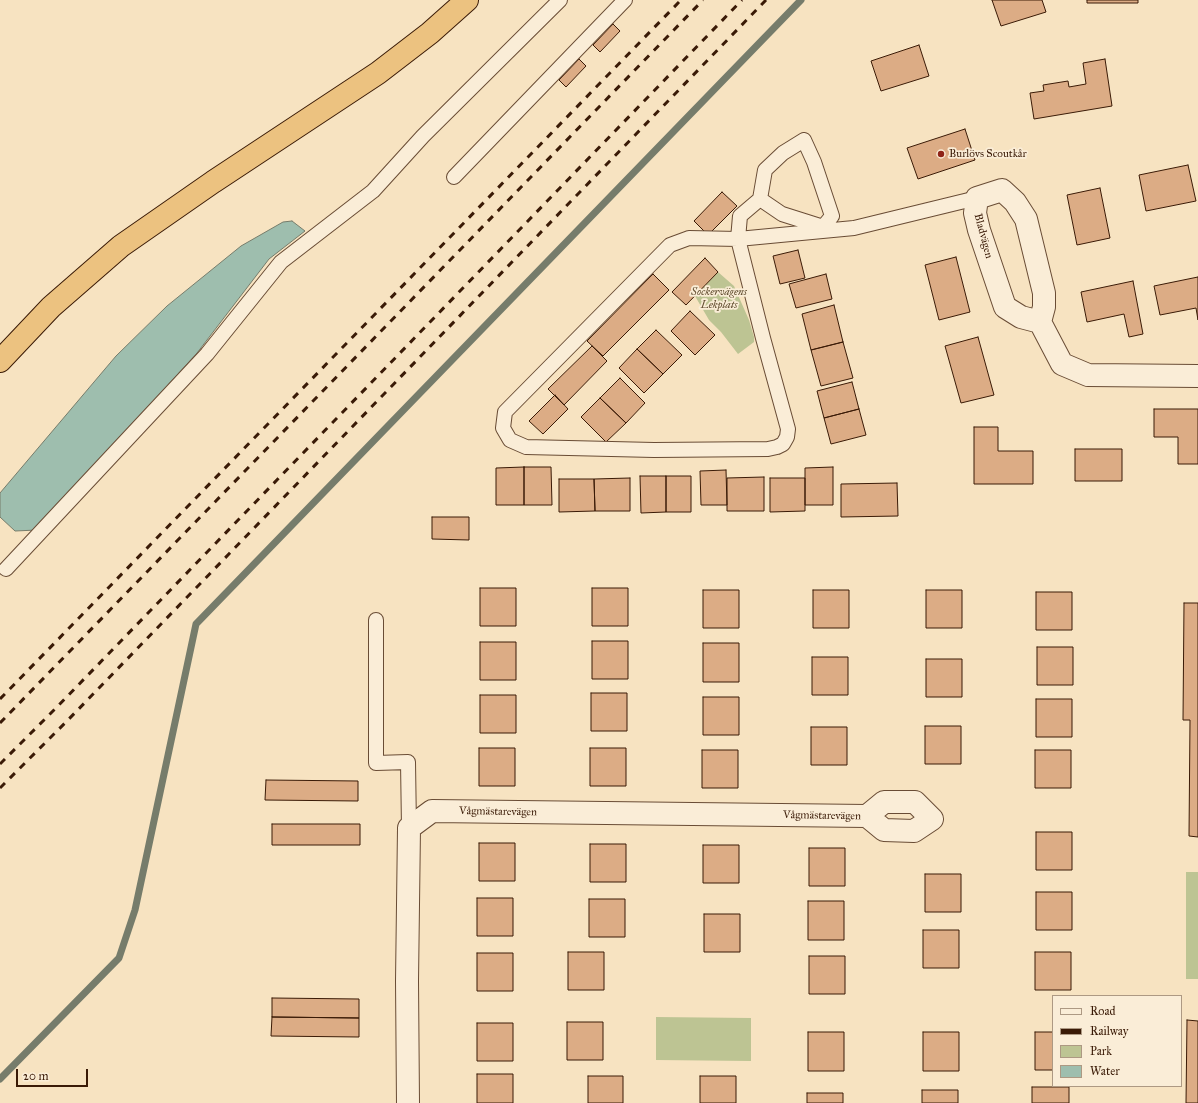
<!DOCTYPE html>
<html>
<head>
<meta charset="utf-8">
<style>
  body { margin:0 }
  #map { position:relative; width:1198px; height:1103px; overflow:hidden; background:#f7e3c1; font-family:"IM FELL Great Primer",serif }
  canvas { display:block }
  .legend { position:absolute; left:1052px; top:995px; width:130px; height:92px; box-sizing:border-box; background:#faedd7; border:1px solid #ad9983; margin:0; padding:5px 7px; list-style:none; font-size:12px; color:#3a1a06 }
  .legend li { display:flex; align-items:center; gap:8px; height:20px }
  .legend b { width:20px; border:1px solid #ad9983 }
  .scale { position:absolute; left:16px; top:1069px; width:72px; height:18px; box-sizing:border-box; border:2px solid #3a1a06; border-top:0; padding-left:5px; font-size:12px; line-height:14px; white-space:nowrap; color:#3a1a06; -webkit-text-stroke:3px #faedd7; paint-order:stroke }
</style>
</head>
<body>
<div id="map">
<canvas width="1198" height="1103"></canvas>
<ul class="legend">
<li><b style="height:5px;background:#faedd7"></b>Road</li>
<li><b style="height:5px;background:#3a1a06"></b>Railway</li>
<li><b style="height:11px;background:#bdc493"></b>Park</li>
<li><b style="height:11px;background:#9ebeae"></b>Water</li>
</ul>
<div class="scale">20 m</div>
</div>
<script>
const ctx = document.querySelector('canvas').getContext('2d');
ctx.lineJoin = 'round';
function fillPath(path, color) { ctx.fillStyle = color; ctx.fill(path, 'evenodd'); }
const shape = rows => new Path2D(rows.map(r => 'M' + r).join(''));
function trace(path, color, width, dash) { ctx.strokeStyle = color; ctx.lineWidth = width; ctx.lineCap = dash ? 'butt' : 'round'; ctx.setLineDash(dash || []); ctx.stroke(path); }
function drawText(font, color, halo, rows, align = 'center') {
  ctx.font = font + ' "IM FELL Great Primer",serif'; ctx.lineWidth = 3.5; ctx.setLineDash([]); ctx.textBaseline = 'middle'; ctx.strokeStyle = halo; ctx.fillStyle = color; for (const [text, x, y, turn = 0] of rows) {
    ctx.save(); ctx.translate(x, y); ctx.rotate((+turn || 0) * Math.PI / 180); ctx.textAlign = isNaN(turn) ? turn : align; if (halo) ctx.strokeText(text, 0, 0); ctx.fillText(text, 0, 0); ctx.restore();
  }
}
fillPath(shape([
  [718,272,734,286,749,320,754,337,754,342,738,354,721,332,709,320,695,296],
  [1186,872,1198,872,1198,979,1186,979],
  [656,1017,751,1018,751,1061,656,1060]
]), '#bdc493');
const water = shape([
  [292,221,305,231,269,259,197,353,37,530,15,531,0,517,0,493,116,356,167,306,241,246,283,222,292,221]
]);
fillPath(water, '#9ebeae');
trace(water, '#767c6b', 1);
trace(shape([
  [0,1079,119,958,135,910,196,624,801,0]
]), '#767c6b', 7);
const building = shape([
  [992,0,1042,0,1046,12,1001,26,992,0],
  [1087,0,1138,0,1138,3,1087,3,1087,0],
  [613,24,620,31,600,52,593,45,613,24],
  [919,45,929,76,881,91,871,61,919,45],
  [579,59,586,66,566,87,559,80,579,59],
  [1105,59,1112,106,1034,119,1030,93,1044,91,1043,85,1068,81,1069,87,1086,84,1083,63,1105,59],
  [965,129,975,160,918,179,907,148,965,129],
  [1188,165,1196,201,1146,211,1139,175,1188,165],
  [1100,188,1110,238,1077,245,1067,195,1100,188],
  [722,192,737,206,708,235,694,221,722,192],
  [798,250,805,278,780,284,773,256,798,250],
  [956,257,970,312,939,320,925,265,956,257],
  [705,258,718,272,686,305,672,292,705,258],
  [653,274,669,290,603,356,587,341,653,274],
  [826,274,832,299,796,308,789,284,826,274],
  [1198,277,1198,320,1196,308,1160,315,1154,286,1198,277],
  [1133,281,1143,334,1129,337,1124,314,1087,322,1081,292,1133,281],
  [834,305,843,342,811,350,802,314,834,305],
  [690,311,715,335,695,355,671,331,690,311],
  [656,330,682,355,663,374,637,349,656,330],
  [978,337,994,395,961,403,945,346,978,337],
  [843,342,853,378,821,386,811,350,843,342],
  [592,346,607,361,564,405,548,389,592,346],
  [637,349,663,374,644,393,619,368,637,349],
  [620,378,645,403,626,423,600,398,620,378],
  [852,382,859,409,824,418,817,391,852,382],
  [555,395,568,409,543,434,529,421,555,395],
  [600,398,626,423,606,442,581,417,600,398],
  [859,409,866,435,831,444,824,418,859,409],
  [1154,409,1198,409,1198,464,1178,464,1178,437,1154,437,1154,409],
  [974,427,998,427,998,451,1033,451,1033,484,974,484,974,427],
  [1075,449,1122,449,1122,481,1075,481,1075,449],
  [524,467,551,467,552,505,524,505,524,467],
  [524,467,524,505,496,505,496,468,524,467],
  [833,467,833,505,805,505,805,468,833,467],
  [726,470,727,505,701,505,700,471,726,470],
  [640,476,666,476,666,512,641,513,640,476],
  [666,476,691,476,691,512,666,512,666,476],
  [764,477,764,511,727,511,727,478,764,477],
  [630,478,630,511,595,511,594,479,630,478],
  [770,478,805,478,805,511,770,512,770,478],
  [559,479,594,479,595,511,559,512,559,479],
  [897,483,898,516,841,517,841,484,897,483],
  [432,517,469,517,469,540,432,539,432,517],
  [480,588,516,588,516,626,480,626,480,588],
  [592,588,628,588,628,626,592,626,592,588],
  [703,590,739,590,739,628,703,628,703,590],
  [813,590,849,590,849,628,813,628,813,590],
  [926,590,962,590,962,628,926,628,926,590],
  [1036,592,1072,592,1072,630,1036,630,1036,592],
  [1184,603,1198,603,1198,837,1189,836,1190,720,1183,720,1184,603],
  [592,641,628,641,628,679,592,679,592,641],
  [480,642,516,642,516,680,480,680,480,642],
  [703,643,739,643,739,682,703,682,703,643],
  [1037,647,1073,647,1073,685,1037,685,1037,647],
  [812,657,848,657,848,695,812,695,812,657],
  [926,659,962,659,962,697,926,697,926,659],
  [591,693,627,693,627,731,591,731,591,693],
  [480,695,516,695,516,733,480,733,480,695],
  [703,697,739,697,739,735,703,735,703,697],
  [1036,699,1072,699,1072,737,1036,737,1036,699],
  [925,726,961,726,961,764,925,764,925,726],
  [811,727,847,727,847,765,811,765,811,727],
  [479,748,515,748,515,786,479,786,479,748],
  [590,748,626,748,626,786,590,786,590,748],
  [702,750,738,750,738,788,702,788,702,750],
  [1035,750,1071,750,1071,788,1035,788,1035,750],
  [266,780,358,781,358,801,265,800,266,780],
  [272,824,360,824,360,845,272,845,272,824],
  [1036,832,1072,832,1072,870,1036,870,1036,832],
  [479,843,515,843,515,881,479,881,479,843],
  [590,844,626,844,626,882,590,882,590,844],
  [703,845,739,845,739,883,703,883,703,845],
  [809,848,845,848,845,886,809,886,809,848],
  [925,874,961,874,961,912,925,912,925,874],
  [1036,892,1072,892,1072,930,1036,930,1036,892],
  [477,898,513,898,513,936,477,936,477,898],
  [589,899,625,899,625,937,589,937,589,899],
  [808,901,844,901,844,940,808,940,808,901],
  [704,914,740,914,740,952,704,952,704,914],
  [923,930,959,930,959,968,923,968,923,930],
  [568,952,604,952,604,990,568,990,568,952],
  [1035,952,1071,952,1071,990,1035,990,1035,952],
  [477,953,513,953,513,991,477,991,477,953],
  [809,956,845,956,845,994,809,994,809,956],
  [272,998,359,999,359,1018,272,1017,272,998],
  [272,1017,359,1018,359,1037,271,1036,272,1017],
  [1187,1020,1198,1021,1198,1103,1186,1103,1187,1020],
  [567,1022,603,1022,603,1060,567,1060,567,1022],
  [477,1023,513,1023,513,1061,477,1061,477,1023],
  [808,1032,844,1032,844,1071,808,1071,808,1032],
  [923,1032,959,1032,959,1071,923,1071,923,1032],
  [1035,1032,1053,1032,1053,1070,1035,1070,1035,1032],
  [477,1074,513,1074,513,1103,477,1103,477,1074],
  [588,1076,623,1076,623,1103,588,1103,588,1076],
  [700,1076,736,1076,736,1103,700,1103,700,1076],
  [1032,1087,1069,1087,1069,1103,1032,1103,1032,1087],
  [922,1090,958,1090,958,1103,922,1103,922,1090],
  [807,1093,843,1093,843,1103,807,1103,807,1093]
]);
fillPath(building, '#dcac85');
trace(building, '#3a1a06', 1);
const lane = shape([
  [804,140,814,162,832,216,823,227,782,214,760,199,765,170,783,153,804,140],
  [454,177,625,0],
  [760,199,740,216,738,239,854,228,977,198],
  [689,238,738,239,763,338,788,429,787,437,783,444,777,447,768,449,654,450,526,447,510,440,503,428,505,412,670,245,689,238],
  [6,569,207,354,281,262,373,191,423,136,560,0],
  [376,620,376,763,408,762,409,828]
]);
const street = shape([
  [1040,322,1021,317,1005,307,979,230,975,213,977,198,1002,190,1015,202,1026,219,1044,293,1044,307,1040,322,1062,364,1088,375,1198,376],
  [408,1103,407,981,409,828,432,811,867,816,884,830,914,831,932,819,915,802,884,802,867,816]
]);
const highway = shape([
  [0,361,51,307,121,246,213,182,378,73,430,33,467,0]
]);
trace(lane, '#694c35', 16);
trace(street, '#694c35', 24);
trace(highway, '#3a1a06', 24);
trace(lane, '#faedd7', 14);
trace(street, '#faedd7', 22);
trace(highway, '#ecc280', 22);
trace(shape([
  [0,699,681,0],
  [0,723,703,0],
  [0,764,56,708,742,0],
  [0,788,67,721,766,0]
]), '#3a1a06', 3, [7, 7]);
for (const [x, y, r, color] of [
  [941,154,4,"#8f2418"]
]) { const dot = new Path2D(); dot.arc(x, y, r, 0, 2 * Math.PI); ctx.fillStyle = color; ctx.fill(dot); trace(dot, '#faedd7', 1.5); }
drawText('11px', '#3a1a06', '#faedd7', [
  ["Burlövs Scoutkår",949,154]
], 'left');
drawText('11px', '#3a1a06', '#faedd7', [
  ["Bladvägen",983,236,75],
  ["Vågmästarevägen",498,812,1],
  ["Vågmästarevägen",822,816,1]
]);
drawText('italic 11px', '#614d30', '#faedd7', [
  ["Sockervägens",719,292],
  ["Lekplats",719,305]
]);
</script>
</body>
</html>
